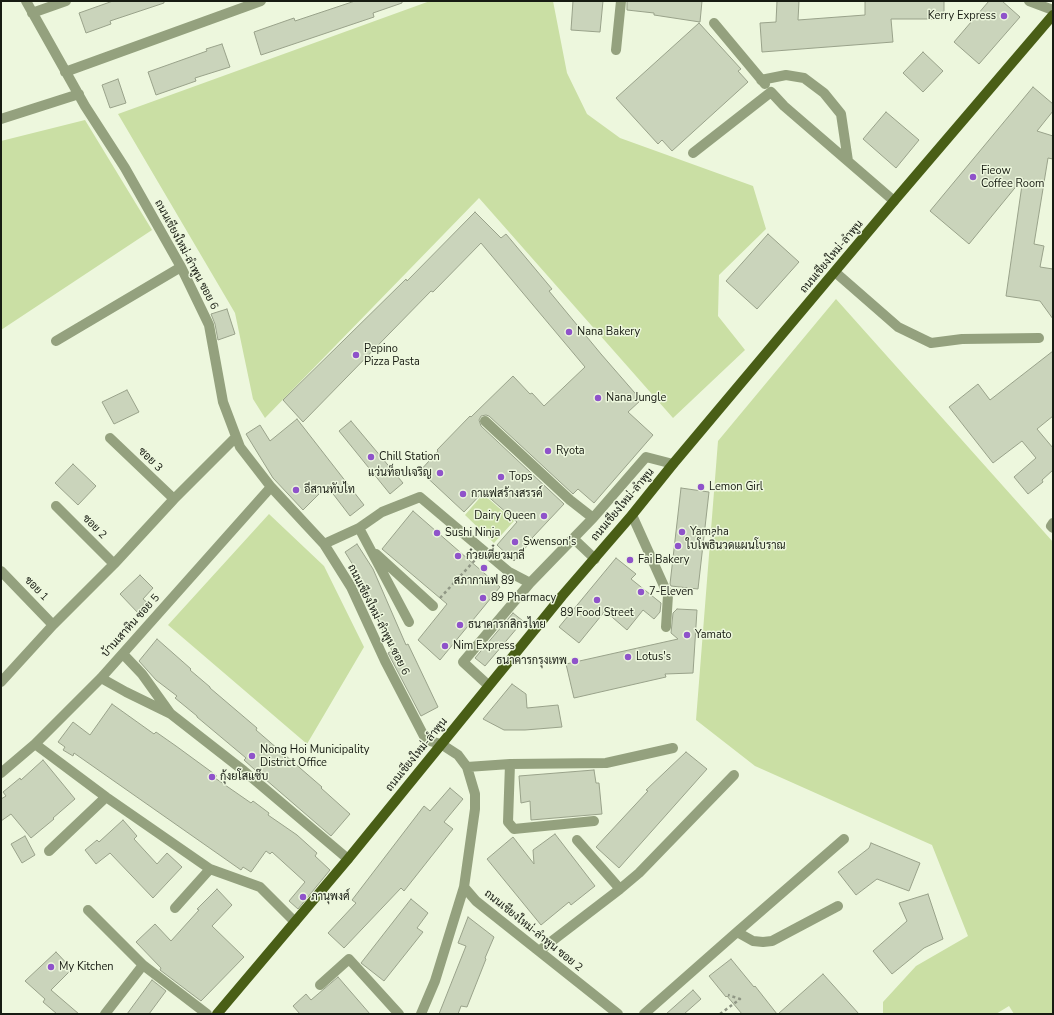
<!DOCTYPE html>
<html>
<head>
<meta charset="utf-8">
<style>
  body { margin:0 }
  #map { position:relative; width:1054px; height:1015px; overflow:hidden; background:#edf7dd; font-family:"Nunito Sans",sans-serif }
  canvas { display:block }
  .frame { position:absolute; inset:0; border:2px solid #171b12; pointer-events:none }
</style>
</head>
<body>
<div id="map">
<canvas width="1054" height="1015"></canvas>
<div class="frame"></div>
</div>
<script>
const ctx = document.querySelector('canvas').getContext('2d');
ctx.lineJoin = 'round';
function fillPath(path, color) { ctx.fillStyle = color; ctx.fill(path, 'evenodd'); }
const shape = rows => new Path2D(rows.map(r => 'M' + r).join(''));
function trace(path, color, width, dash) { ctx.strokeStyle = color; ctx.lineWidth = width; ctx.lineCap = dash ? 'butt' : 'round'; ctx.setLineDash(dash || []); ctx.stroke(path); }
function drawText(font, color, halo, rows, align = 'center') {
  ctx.font = font + ' "Nunito Sans",Sarabun,sans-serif'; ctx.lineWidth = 3; ctx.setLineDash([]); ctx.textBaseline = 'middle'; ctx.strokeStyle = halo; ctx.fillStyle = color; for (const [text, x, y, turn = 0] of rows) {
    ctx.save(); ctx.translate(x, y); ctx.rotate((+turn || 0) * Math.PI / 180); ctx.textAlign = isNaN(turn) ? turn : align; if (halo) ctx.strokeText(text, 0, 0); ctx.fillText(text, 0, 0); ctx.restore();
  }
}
fillPath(shape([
  [430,1,553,1,567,73,587,114,620,138,753,186,766,229,719,275,718,316,745,350,673,418,479,198,265,418,253,399,235,313,118,114],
  [85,120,152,230,1,330,1,141],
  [836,299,1053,542,1053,1014,1014,1014,1009,1006,996,1014,883,1014,883,1002,916,966,968,936,932,845,755,766,696,720,718,441],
  [483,494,514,521,494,543,465,515],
  [269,514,324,566,364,647,307,744,168,625]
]), '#cadfa4');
const building = shape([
  [113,1,164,1,164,3,110,21,111,24,86,33,79,13,113,1],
  [355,1,402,1,402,3,373,13,374,17,261,55,254,32,294,18,295,21,355,1],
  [573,1,603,1,600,32,571,30,573,1],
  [627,1,702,1,700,22,654,15,654,13,627,10,627,1],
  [777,1,799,1,798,20,865,15,865,1,944,1,944,19,891,19,893,42,762,52,760,23,776,22,777,1],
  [989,1,1002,1,1020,17,979,64,954,42,989,1],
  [699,23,741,69,738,71,748,82,672,151,662,140,658,144,616,98,699,23],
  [222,44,230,67,195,78,196,81,156,95,148,72,207,51,206,49,222,44],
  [923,52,943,71,923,92,903,73,923,52],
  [118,79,126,103,110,108,102,85,118,79],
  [1033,87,1053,104,1053,111,1037,131,1053,136,1053,159,1048,158,1034,244,1044,246,1040,267,1053,269,1053,319,1040,301,1006,296,1023,178,969,244,930,211,1033,87],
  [886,112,919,140,896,168,863,139,886,112],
  [475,212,501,238,506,234,552,289,549,291,601,354,641,400,628,412,653,435,594,503,578,489,573,494,489,416,486,415,481,416,479,420,481,426,564,504,532,538,533,539,514,561,497,545,517,522,483,492,464,512,420,471,438,451,437,450,470,416,471,417,513,376,530,394,532,393,544,406,585,367,481,243,433,292,431,291,303,422,283,400,406,279,407,281,475,212],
  [768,234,799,262,757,309,726,281,768,234],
  [227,309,235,334,218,340,215,324,211,314,227,309],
  [1053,351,1053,416,1037,429,1053,448,1053,470,1042,480,1043,482,1028,494,1014,477,1036,458,1022,441,993,463,949,407,978,384,990,400,1053,351],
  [127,390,139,412,114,424,102,402,127,390],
  [297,419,364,505,350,516,327,486,303,510,273,478,246,434,260,425,270,441,297,419],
  [351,421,403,483,390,494,339,431,351,421],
  [73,464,96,486,78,505,55,483,73,464],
  [681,488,709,492,698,589,671,586,670,584,681,488],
  [413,511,500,587,440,660,418,640,447,604,382,549,413,511],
  [357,544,373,569,406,645,408,644,438,707,421,716,388,653,392,651,362,584,364,583,345,552,357,544],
  [616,558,636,574,631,579,661,603,660,612,654,619,643,610,627,630,605,611,579,643,559,627,616,558],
  [140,575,153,588,143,599,149,604,139,614,120,594,140,575],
  [677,609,697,610,693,673,665,674,666,677,574,698,566,664,678,639,671,633,673,613,677,609],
  [513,613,523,621,485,666,475,658,513,613],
  [157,639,191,669,190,670,210,687,210,688,257,728,256,730,322,787,321,788,350,814,331,836,265,779,244,760,246,758,197,717,197,716,175,698,177,696,156,680,139,661,157,639],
  [512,684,526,694,527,708,558,705,562,727,525,730,504,730,483,719,512,684],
  [112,704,154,734,156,732,176,746,217,776,215,778,251,803,253,801,269,813,268,815,297,835,317,853,315,856,330,870,298,909,289,901,305,882,272,852,270,854,266,851,251,872,243,867,241,870,74,753,73,756,63,750,65,747,58,742,73,722,90,735,112,704],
  [686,752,707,769,619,868,596,847,648,791,646,790,686,752],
  [43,760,75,799,53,818,54,819,31,838,11,814,1,821,1,799,6,796,3,792,20,778,21,780,43,760],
  [594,770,596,783,599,783,602,814,531,820,530,801,521,803,519,776,594,770],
  [450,788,463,799,444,822,453,829,404,891,401,888,344,948,328,933,356,903,352,900,424,806,430,811,450,788],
  [123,820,137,836,134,839,157,864,167,853,182,867,153,898,110,853,96,864,85,850,97,840,99,842,123,820],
  [555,834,595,886,571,905,569,902,541,925,487,859,513,837,534,864,533,850,555,834],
  [25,836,35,855,22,863,11,844,25,836],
  [871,843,920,863,909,891,877,879,856,895,838,872,869,848,871,843],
  [217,889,232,905,212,926,244,957,201,1001,160,970,161,968,136,942,155,924,171,941,199,910,197,909,217,889],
  [928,894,943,939,924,948,892,974,873,951,907,921,899,903,928,894],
  [411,899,428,913,417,928,423,932,384,981,361,963,411,899],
  [468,917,494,937,485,958,486,959,467,1007,461,1006,458,1014,439,1014,466,946,458,943,468,917],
  [56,952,72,969,51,990,79,1014,57,1014,43,1002,45,999,25,981,56,952],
  [731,959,754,987,755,986,777,1014,742,1014,727,996,726,997,709,976,731,959],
  [823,974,859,1014,778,1014,823,974],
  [338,977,370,1014,300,1014,293,1006,306,994,311,1000,338,977],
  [152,980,166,991,149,1014,127,1014,152,980],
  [693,990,701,999,684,1014,666,1014,693,990]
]);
fillPath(building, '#cad4bb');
trace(building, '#99a28a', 1);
trace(shape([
  [440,598,476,559],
  [720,1014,740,999,728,995]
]), '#909785', 2.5, [3, 3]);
trace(shape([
  [26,1,85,106,125,168,181,267,209,325,223,402,240,447,271,487,324,544,351,587,385,661,426,740,441,744,458,755,467,767,475,794,475,809,464,887,476,901,618,1014],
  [1029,1,1053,10],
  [32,13,66,1],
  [714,23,765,84],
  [616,50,621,1],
  [65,72,261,1],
  [761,80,786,75,804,78,824,93,841,114,848,161],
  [1,119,79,94],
  [693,153,771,92,784,106,894,201],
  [835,272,898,327,931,343,962,339,1039,338],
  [56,341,181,267],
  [485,421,570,500,593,518],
  [110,438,174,499],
  [56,506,114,564],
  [632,515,668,595,666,627],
  [1053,523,1051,526,1053,528],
  [359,528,409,622],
  [574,539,595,559],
  [324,544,359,528,382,512,420,497,509,572,530,583],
  [376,554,433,606],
  [1,571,53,625],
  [123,654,142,674,170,713],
  [101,678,126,692,171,714,244,771,348,859],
  [1,682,53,625,114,564,174,499,236,437],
  [488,685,463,662,530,583,593,518,646,457,673,464],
  [35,744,106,797,210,869,260,887,295,922],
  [510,764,508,822,514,829,594,821],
  [467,767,510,764,606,763,673,748],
  [1,773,35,744,101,678,271,487],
  [577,840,620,889],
  [49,851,106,797],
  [175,908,210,869],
  [88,910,143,965,207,1014],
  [737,932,753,941,763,942,772,941,838,906],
  [539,951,620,889,639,873,734,775],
  [320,985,349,959,399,1014],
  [105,1014,143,965],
  [421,1014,435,981,464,887],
  [644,1014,737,932,844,839]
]), '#94a17e', 10);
trace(shape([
  [217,1014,348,859,562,596,632,515,673,464,894,201,1053,15]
]), '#495e16', 10);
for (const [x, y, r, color] of [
  [1004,16,4,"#8f53ca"],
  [973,177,4,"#8f53ca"],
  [569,332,4,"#8f53ca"],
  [356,355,4,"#8f53ca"],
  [598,398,4,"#8f53ca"],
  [548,451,4,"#8f53ca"],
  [371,457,4,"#8f53ca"],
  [440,473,4,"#8f53ca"],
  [501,477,4,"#8f53ca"],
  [701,487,4,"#8f53ca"],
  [296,490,4,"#8f53ca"],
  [463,494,4,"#8f53ca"],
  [544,516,4,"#8f53ca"],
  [682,532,4,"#8f53ca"],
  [437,533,4,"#8f53ca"],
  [515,542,4,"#8f53ca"],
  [678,546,4,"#8f53ca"],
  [458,556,4,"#8f53ca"],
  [630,560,4,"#8f53ca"],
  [484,568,4,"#8f53ca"],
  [641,592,4,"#8f53ca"],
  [483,598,4,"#8f53ca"],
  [597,600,4,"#8f53ca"],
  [460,625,4,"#8f53ca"],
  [687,635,4,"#8f53ca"],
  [445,646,4,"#8f53ca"],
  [628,657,4,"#8f53ca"],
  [575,661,4,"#8f53ca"],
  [252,756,4,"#8f53ca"],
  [212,777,4,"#8f53ca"],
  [303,897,4,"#8f53ca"],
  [51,967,4,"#8f53ca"]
]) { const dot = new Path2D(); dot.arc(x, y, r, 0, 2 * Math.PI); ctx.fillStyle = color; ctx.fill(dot); trace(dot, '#edf7dd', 1.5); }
drawText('11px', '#171b12', '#edf7dd', [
  ["Kerry Express",996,16,"right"],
  ["Fieow",981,171],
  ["Coffee Room",981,184],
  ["Nana Bakery",577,332],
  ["Pepino",364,349],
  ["Pizza Pasta",364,362],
  ["Nana Jungle",606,398],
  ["Ryota",556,451],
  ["Chill Station",379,457],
  ["แว่นท็อปเจริญ",432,473,"right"],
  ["Tops",509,477],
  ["Lemon Girl",709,487],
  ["อีสานทับไท",304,490],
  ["กาแฟสร้างสรรค์",471,494],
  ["Dairy Queen",536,516,"right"],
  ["Yamaha",690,532],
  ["Sushi Ninja",445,533],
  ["Swenson's",523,542],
  ["ใบโพธิ์นวดแผนโบราณ",686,546],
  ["ก๋วยเตี๋ยวมาลี",466,556],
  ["Fai Bakery",638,560],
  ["สภากาแฟ 89",484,581,"center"],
  ["7-Eleven",649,592],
  ["89 Pharmacy",491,598],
  ["89 Food Street",597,613,"center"],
  ["ธนาคารกสิกรไทย",468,625],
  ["Yamato",695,635],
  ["Nim Express",453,646],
  ["Lotus's",636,657],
  ["ธนาคารกรุงเทพ",567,661,"right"],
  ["Nong Hoi Municipality",260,750],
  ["District Office",260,763],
  ["กุ้งยโสแซ๊บ",220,777],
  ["ภานุพงศ์",311,897],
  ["My Kitchen",59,967]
], 'left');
drawText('11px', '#171b12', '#edf7dd', [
  ["ถนนเชียงใหม่-ลำพูน ซอย 6",186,255,62],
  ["ถนนเชียงใหม่-ลำพูน",832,257,-50],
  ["ซอย 3",150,460,44],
  ["ถนนเชียงใหม่-ลำพูน",623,505,-50],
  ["ซอย 2",94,527,45],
  ["ซอย 1",36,589,46],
  ["ถนนเชียงใหม่-ลำพูน ซอย 6",378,620,63],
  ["บ้านเสาหิน ซอย 5",131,626,-48],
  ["ถนนเชียงใหม่-ลำพูน",417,755,-51],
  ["ถนนเชียงใหม่-ลำพูน ซอย 2",533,931,39]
]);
</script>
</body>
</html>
